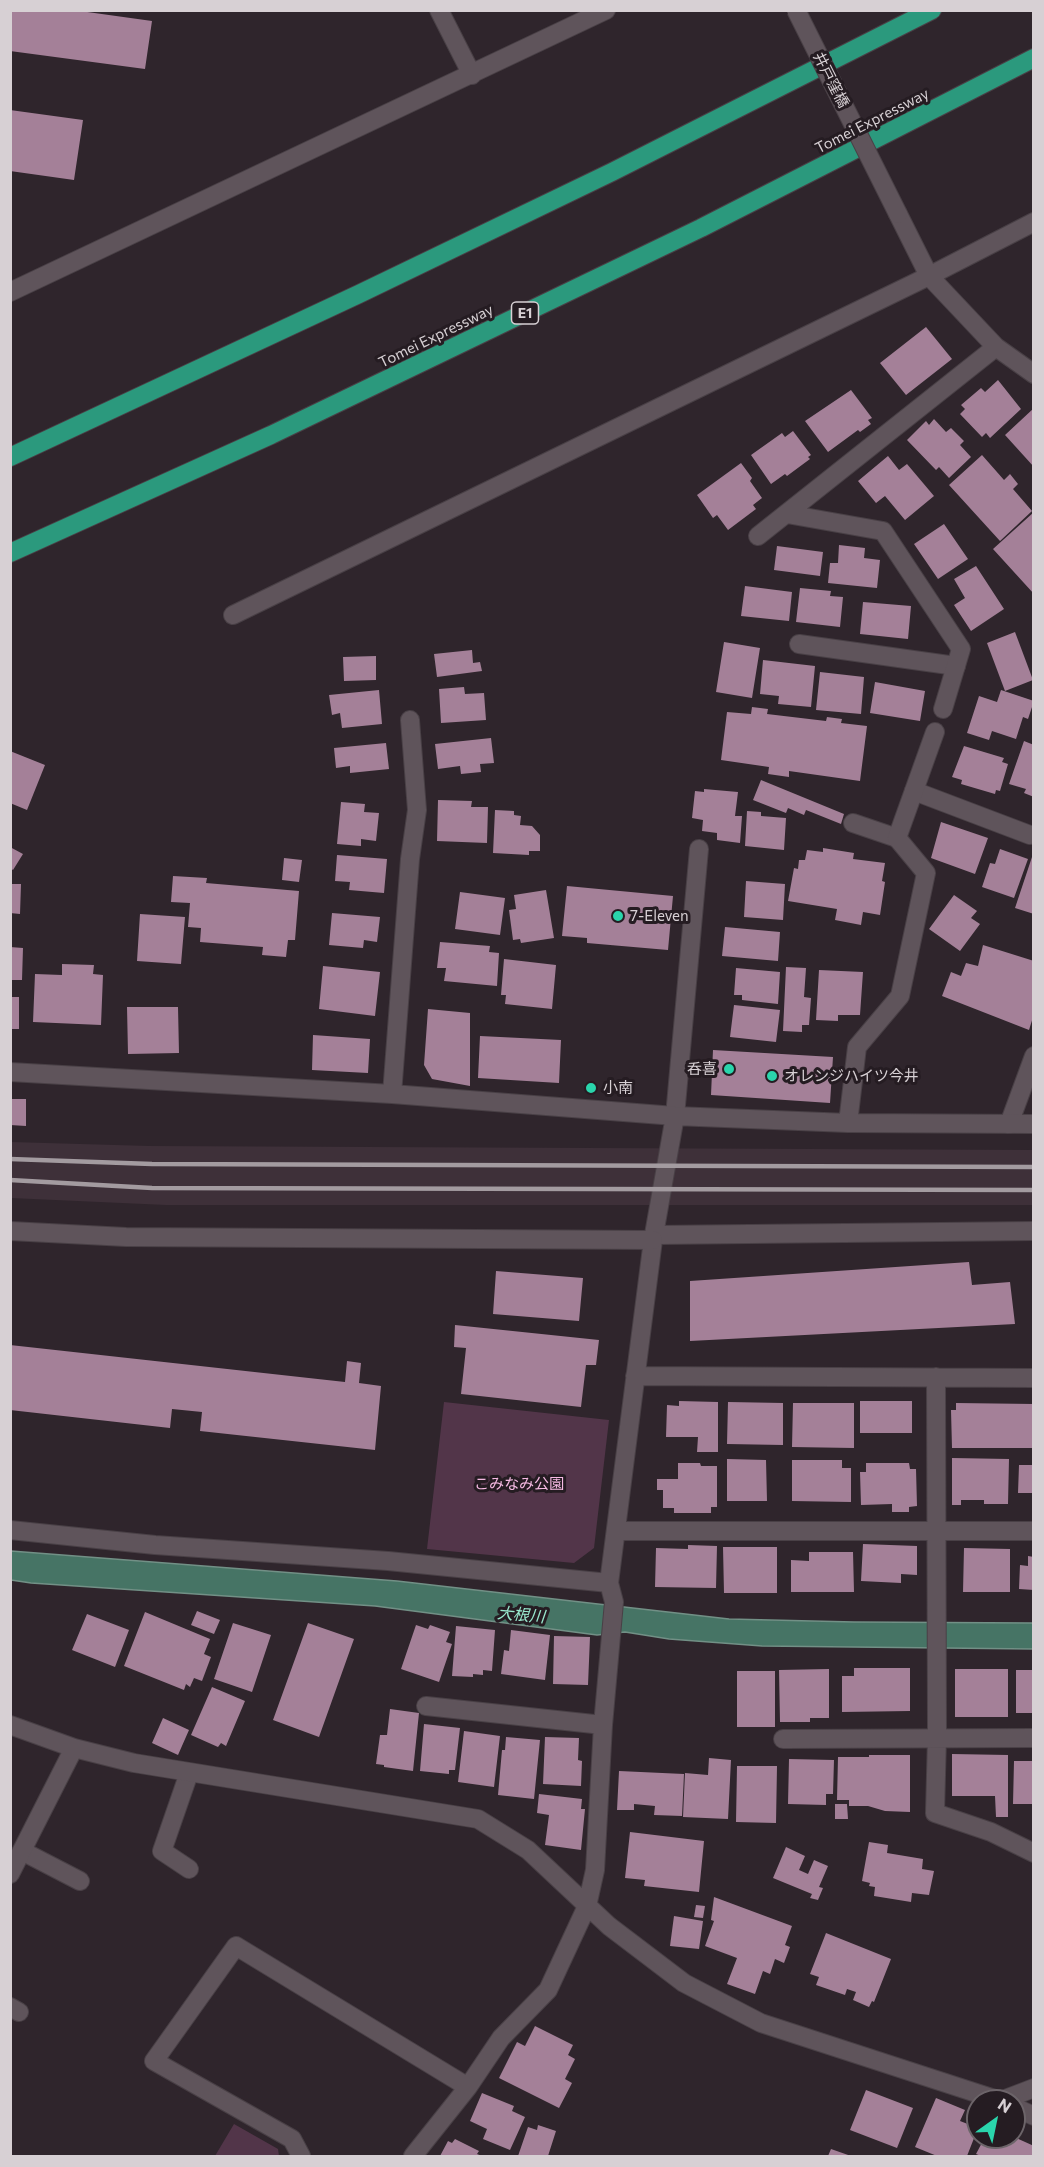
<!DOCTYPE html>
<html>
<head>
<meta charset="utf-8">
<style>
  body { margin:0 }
  #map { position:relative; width:1044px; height:2167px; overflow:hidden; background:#2f252c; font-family:Commissioner,sans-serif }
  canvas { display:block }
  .frame { position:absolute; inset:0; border:12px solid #d7d0d4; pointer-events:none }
  .north { position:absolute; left:966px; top:2089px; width:60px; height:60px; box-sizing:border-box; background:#251c22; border:2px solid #6c6469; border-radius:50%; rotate:33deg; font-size:16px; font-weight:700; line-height:24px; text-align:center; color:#d7d0d4 }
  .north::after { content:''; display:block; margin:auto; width:21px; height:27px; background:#2ad5ac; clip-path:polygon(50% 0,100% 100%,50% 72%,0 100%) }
</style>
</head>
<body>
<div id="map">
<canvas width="1044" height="2167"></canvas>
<div class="frame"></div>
<div class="north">N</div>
</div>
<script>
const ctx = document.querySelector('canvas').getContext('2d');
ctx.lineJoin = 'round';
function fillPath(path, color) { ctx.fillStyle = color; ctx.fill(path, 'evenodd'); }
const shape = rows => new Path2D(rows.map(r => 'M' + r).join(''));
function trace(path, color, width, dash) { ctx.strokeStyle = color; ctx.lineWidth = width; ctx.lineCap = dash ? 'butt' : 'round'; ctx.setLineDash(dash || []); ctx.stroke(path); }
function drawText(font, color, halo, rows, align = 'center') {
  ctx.font = font + ' Commissioner,"Noto Sans JP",sans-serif'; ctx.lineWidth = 6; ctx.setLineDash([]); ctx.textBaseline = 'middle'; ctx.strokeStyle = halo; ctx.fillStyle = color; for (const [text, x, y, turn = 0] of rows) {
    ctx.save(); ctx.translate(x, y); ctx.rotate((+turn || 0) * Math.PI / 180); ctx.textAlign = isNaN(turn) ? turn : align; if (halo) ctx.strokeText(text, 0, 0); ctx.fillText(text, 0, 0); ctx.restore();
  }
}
fillPath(shape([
  [11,1142,150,1146,1034,1150,1033,1205,166,1205,11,1198]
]), '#3e3039');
fillPath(shape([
  [444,1402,609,1420,594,1548,574,1563,427,1549],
  [234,2124,278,2149,279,2156,215,2156]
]), '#523549');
const water = shape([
  [11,1551,397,1581,729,1619,854,1622,1033,1623,1033,1649,762,1646,669,1639,625,1632,597,1635,375,1606,31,1583,11,1580,11,1551]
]);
fillPath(water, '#467465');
trace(water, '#729086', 1.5);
fillPath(shape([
  [10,10,73,10,152,21,145,69,10,51],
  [10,110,83,120,74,180,10,171],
  [926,327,952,359,906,395,880,363],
  [998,380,1021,409,990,438,986,433,982,437,960,414,965,409,961,405,981,388,985,392],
  [851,390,872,418,868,420,871,424,860,432,858,430,828,452,805,421],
  [1034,408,1034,467,1005,435],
  [934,419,946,432,951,428,964,441,960,445,971,457,949,478,939,467,936,470,907,440,926,421,929,425],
  [793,431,811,455,808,457,810,459,787,476,785,474,771,484,751,455,782,433,785,437],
  [982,455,1004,480,1010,474,1018,484,1013,489,1032,511,1000,541,949,485],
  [888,456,899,470,907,464,934,496,905,520,885,496,876,503,858,481],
  [741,463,752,478,750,481,762,498,753,505,756,509,728,530,717,515,713,518,697,495],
  [1034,512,1034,594,993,549],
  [944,524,968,559,938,579,914,544],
  [839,545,865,548,864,558,880,560,877,588,828,583,830,563,838,563],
  [777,546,823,552,820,576,774,570],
  [976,566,1004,609,971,631,954,605,965,598,954,579],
  [745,586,792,592,789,621,741,616],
  [800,588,831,591,830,596,843,597,840,627,796,622],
  [863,602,911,606,908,639,860,634],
  [1015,632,1033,680,1005,691,987,643],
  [724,642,760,648,752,698,716,692],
  [472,650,473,663,480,662,482,671,437,677,434,654],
  [376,656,376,680,344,681,343,657],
  [763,660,815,666,811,707,778,704,779,696,760,694],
  [820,672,864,677,861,714,816,710],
  [875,682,925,691,920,721,870,713],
  [464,687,465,694,484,693,486,720,441,723,439,689],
  [379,690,382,724,342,728,340,713,332,715,329,695],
  [1001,690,1034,701,1028,719,1023,717,1016,739,992,731,989,740,967,733,979,696,997,702],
  [752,707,768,709,767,714,826,721,827,717,842,719,841,723,867,726,860,781,789,771,789,777,768,774,769,767,721,760,727,712,751,714],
  [491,738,494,763,480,764,481,772,461,774,460,766,438,769,435,744],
  [1024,741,1034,745,1034,797,1024,793,1026,789,1009,784],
  [386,743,389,769,350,773,350,766,336,768,334,748],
  [964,746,1004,758,1002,762,1008,764,1000,791,996,790,995,794,961,784,962,780,952,777],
  [10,751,45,765,27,810,10,803],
  [761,780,844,814,841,824,806,810,804,815,788,808,786,813,753,800],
  [704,789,738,792,735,816,742,816,740,843,717,840,717,833,702,831,703,820,692,818,695,791,704,792],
  [438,800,472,801,471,807,488,807,487,843,437,841],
  [341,802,365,804,364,812,379,813,376,841,361,839,361,846,337,844],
  [495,810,514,811,514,815,521,816,520,825,532,826,540,835,540,851,529,851,529,855,493,853],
  [747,811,761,812,761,816,786,818,784,850,745,846],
  [941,822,988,838,975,874,931,858],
  [10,847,23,854,13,870,10,868],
  [823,848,854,853,853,859,885,863,882,881,885,882,880,915,863,912,861,925,835,920,837,909,788,901,794,868,798,869,799,860,805,860,807,850,823,852],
  [1000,849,1028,859,1014,898,982,887,990,863,995,864],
  [1033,854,1034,854,1034,914,1015,908],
  [337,855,387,859,384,893,349,890,350,882,335,881],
  [284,858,302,860,299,882,282,880],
  [173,876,207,878,206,883,299,891,295,940,288,940,286,957,262,955,263,947,200,942,201,928,188,927,190,903,171,902],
  [746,881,785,884,783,920,744,917],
  [10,884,21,884,20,914,10,913],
  [567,886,673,896,668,950,587,943,587,938,562,936],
  [546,890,554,938,521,943,520,939,513,940,509,910,516,909,514,895],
  [460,892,505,898,500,935,455,929],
  [954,895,977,911,971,918,980,924,960,951,929,929],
  [332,913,380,917,377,942,364,940,363,948,329,945],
  [140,914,185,917,181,964,137,961],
  [725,927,780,932,778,961,722,956],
  [440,942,490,946,489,952,499,953,497,986,444,981,446,968,437,968],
  [983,945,1034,961,1034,1014,1029,1030,942,996,951,972,961,976,966,963,978,966],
  [10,947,23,948,22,980,10,980],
  [504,959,556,965,552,1009,505,1004,506,995,501,995],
  [62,964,94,965,93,974,103,975,101,1025,33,1022,35,974,62,975],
  [323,966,380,972,375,1016,319,1009],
  [786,967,806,968,804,997,811,998,809,1025,802,1025,802,1032,783,1031],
  [736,968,780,972,778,1004,742,1000,742,995,734,995],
  [819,970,863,972,860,1015,838,1015,838,1021,816,1020],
  [10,997,19,997,19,1029,10,1029],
  [734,1005,780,1010,776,1042,730,1037],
  [127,1007,178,1007,179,1053,128,1054],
  [428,1009,470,1013,470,1086,432,1079,424,1065],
  [313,1035,370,1039,368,1073,312,1070],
  [480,1036,561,1040,559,1083,478,1078],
  [713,1050,833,1057,830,1103,711,1095],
  [10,1099,26,1099,26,1126,10,1125],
  [969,1262,972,1285,1010,1282,1015,1324,690,1341,690,1281],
  [496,1271,583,1278,579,1321,493,1314],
  [455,1325,599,1340,596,1365,586,1365,581,1407,461,1394,466,1348,454,1347],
  [10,1345,345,1382,347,1361,361,1363,359,1383,381,1386,375,1450,200,1431,202,1412,172,1409,170,1428,10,1410],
  [679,1401,718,1402,718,1452,697,1452,698,1437,666,1437,667,1405,679,1406],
  [860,1401,912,1401,912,1433,860,1433],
  [728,1402,783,1403,783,1445,727,1444],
  [793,1403,854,1403,854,1448,792,1447],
  [956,1403,1034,1404,1034,1448,952,1448,951,1410,956,1410],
  [952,1458,1009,1459,1008,1504,984,1504,984,1500,961,1500,961,1505,952,1505],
  [727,1459,766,1460,767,1501,727,1501],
  [792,1460,842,1460,842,1468,851,1468,851,1502,792,1501],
  [678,1463,700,1463,701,1466,717,1466,717,1507,711,1507,711,1513,674,1513,674,1508,663,1508,663,1490,657,1490,657,1479,678,1479],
  [866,1463,909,1463,910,1469,916,1469,917,1506,909,1507,909,1512,892,1512,892,1504,861,1505,860,1472,866,1472],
  [1019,1465,1034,1465,1034,1493,1018,1493],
  [863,1544,917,1546,917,1575,901,1574,901,1583,861,1581],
  [688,1545,717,1546,716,1588,655,1587,656,1548,688,1549],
  [723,1547,777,1547,777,1593,724,1593],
  [964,1548,1010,1549,1010,1592,963,1592],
  [809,1552,853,1552,854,1592,791,1592,791,1560,809,1561],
  [1028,1556,1034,1557,1034,1590,1019,1589,1020,1565,1028,1566],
  [197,1611,220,1620,214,1634,191,1625],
  [145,1612,210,1639,204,1654,211,1657,202,1681,194,1678,190,1687,186,1684,184,1690,124,1666],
  [87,1614,129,1630,115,1667,72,1650],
  [233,1623,271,1635,252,1692,214,1679],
  [308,1623,354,1639,319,1737,273,1720],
  [416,1625,428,1629,430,1625,450,1632,446,1642,452,1644,439,1682,401,1669],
  [456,1626,495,1630,492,1671,483,1670,483,1675,473,1674,473,1677,452,1676],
  [511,1630,550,1635,545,1680,501,1674,504,1650,509,1651],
  [554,1636,590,1637,588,1685,553,1684],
  [854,1668,910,1668,910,1711,842,1712,842,1676,854,1676],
  [829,1669,829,1718,810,1718,810,1722,780,1722,779,1670],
  [955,1669,1008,1669,1008,1717,955,1717],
  [1016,1670,1034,1670,1034,1713,1016,1713],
  [737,1671,775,1671,775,1727,737,1727],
  [212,1687,245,1701,226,1746,221,1743,218,1747,191,1735],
  [390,1709,419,1713,413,1771,384,1767,384,1765,376,1764,380,1735,387,1735],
  [163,1718,189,1730,178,1755,152,1743],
  [424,1724,460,1728,455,1770,449,1770,449,1774,420,1771],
  [464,1731,500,1736,494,1787,458,1782],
  [506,1737,540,1740,534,1799,498,1795,502,1750,505,1750],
  [545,1737,579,1738,578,1760,582,1761,581,1786,543,1784],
  [952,1754,1008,1755,1008,1817,996,1817,995,1796,952,1796],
  [869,1755,910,1755,910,1812,885,1811,868,1806,849,1806,849,1800,837,1800,838,1757,869,1757],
  [709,1758,731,1760,728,1819,683,1817,685,1773,708,1775],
  [789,1759,834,1760,833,1794,826,1794,826,1805,788,1804],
  [1014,1761,1034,1761,1034,1804,1013,1804],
  [737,1766,777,1766,776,1823,736,1822],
  [619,1771,684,1774,682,1816,654,1815,655,1806,634,1804,634,1810,617,1810],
  [539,1794,582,1799,581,1809,585,1809,581,1850,545,1845,549,1815,537,1813],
  [835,1804,847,1804,848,1819,835,1819],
  [630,1832,704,1841,699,1892,644,1886,645,1880,625,1878],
  [869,1842,888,1845,887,1853,923,1859,922,1869,934,1871,929,1895,912,1893,911,1902,874,1896,875,1887,869,1886,870,1883,862,1881],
  [786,1847,805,1856,799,1870,808,1874,814,1860,828,1866,819,1887,823,1888,818,1900,810,1898,812,1894,773,1878],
  [714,1897,792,1926,785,1945,790,1947,784,1963,775,1959,770,1974,763,1971,755,1994,727,1984,737,1958,705,1946,714,1921,711,1920],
  [696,1905,705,1906,703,1918,694,1917],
  [674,1916,703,1921,699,1949,670,1946],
  [826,1933,891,1959,874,2002,872,2001,869,2007,853,2000,856,1992,847,1989,845,1995,816,1985,819,1977,810,1974],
  [535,2026,573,2045,568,2055,575,2059,565,2079,572,2083,559,2108,499,2078,517,2042,525,2046],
  [866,2090,913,2108,897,2148,850,2130],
  [482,2093,514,2106,512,2111,525,2117,510,2150,483,2139,487,2129,470,2121],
  [936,2098,965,2110,960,2121,978,2128,967,2156,937,2156,915,2147],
  [538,2125,556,2131,548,2156,518,2156,528,2127,537,2130],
  [985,2137,1014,2137,1034,2146,1034,2156,981,2156,976,2154],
  [455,2139,479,2151,477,2154,482,2156,440,2156,448,2141,452,2143],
  [831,2149,851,2156,828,2156]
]), '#a48098');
const service = shape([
  [799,644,956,666],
  [914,791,1030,835],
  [853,823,897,838],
  [675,1116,699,849],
  [1009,1124,1034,1056],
  [22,1851,80,1881],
  [189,1869,162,1851,189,1773],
  [10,2007,19,2012]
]);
const minor = shape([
  [439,10,472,75],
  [898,214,929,276,996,347,1034,374],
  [10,292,606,10],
  [787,514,883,531,961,649,943,709],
  [758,536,996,347],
  [233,615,929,276,1034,222],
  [10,1072,392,1094,675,1116,848,1123,1034,1124],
  [392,1094,410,859,417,810,410,720],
  [848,1123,857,1047,900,996,926,873,897,838,935,732],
  [655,1235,1034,1231],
  [635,1376,1034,1378],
  [936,1377,937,1737,935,1813,991,1832,1034,1853],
  [10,1530,155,1545,388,1561,609,1583],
  [617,1531,1034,1531],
  [426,1706,603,1725],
  [10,1725,74,1748,134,1763,478,1819,528,1850,609,1926,684,1983,761,2023,1001,2101],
  [783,1739,1034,1738],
  [10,1874,74,1748],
  [1000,2101,1034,2088],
  [1014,2107,1034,2116],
  [301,2156,292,2139,154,2061,236,1946,468,2087],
  [413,2156,468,2087,501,2038,548,1990,587,1906,595,1870,603,1725,614,1602,609,1583,653,1240,675,1116]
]);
const tertiary = shape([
  [10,1231,126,1237,653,1240]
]);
const motorway = shape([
  [10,457,359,294,612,172,932,10],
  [10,553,271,435,701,228,1034,58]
]);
trace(service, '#494046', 20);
trace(minor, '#494046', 20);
trace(tertiary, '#494046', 20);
trace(motorway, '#494046', 20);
trace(service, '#5f545b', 18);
trace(minor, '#5f545b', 18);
trace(tertiary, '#5f545b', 18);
trace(motorway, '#2b997d', 18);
trace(shape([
  [10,1159,152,1164,1034,1167],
  [10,1180,152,1188,1034,1190]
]), '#a39ba0', 4.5);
const minorBridge = shape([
  [796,10,898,214]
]);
trace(minorBridge, '#494046', 20, []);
trace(minorBridge, '#5f545b', 18);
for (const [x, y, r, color] of [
  [618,916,6,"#2ad5ac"],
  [729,1069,6,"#2ad5ac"],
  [772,1076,6,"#2ad5ac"],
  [591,1088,6,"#2ad5ac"]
]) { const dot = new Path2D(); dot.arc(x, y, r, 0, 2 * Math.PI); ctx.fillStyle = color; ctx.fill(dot); trace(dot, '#251c22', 2); }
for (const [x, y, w] of [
  [525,313,27]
]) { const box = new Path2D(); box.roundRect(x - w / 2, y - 11, w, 22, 4.5); ctx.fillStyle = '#251c22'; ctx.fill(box); trace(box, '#d7d0d4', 1.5); }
drawText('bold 14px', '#d7d0d4', null, [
  ["E1",525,313]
]);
drawText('15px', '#d7d0d4', '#251c22', [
  ["井戸窪橋",831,80,63],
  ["Tomei Expressway",872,121,-27],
  ["Tomei Expressway",436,336,-26]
]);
drawText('15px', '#d7d0d4', '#251c22', [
  ["7-Eleven",630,916],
  ["呑喜",717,1069,"right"],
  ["オレンジハイツ今井",784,1076],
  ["小南",603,1088]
], 'left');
drawText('15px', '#f6bae3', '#251c22', [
  ["こみなみ公園",519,1484]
]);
drawText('italic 16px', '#99e8ce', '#251c22', [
  ["大根川",521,1615,5]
]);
</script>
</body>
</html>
